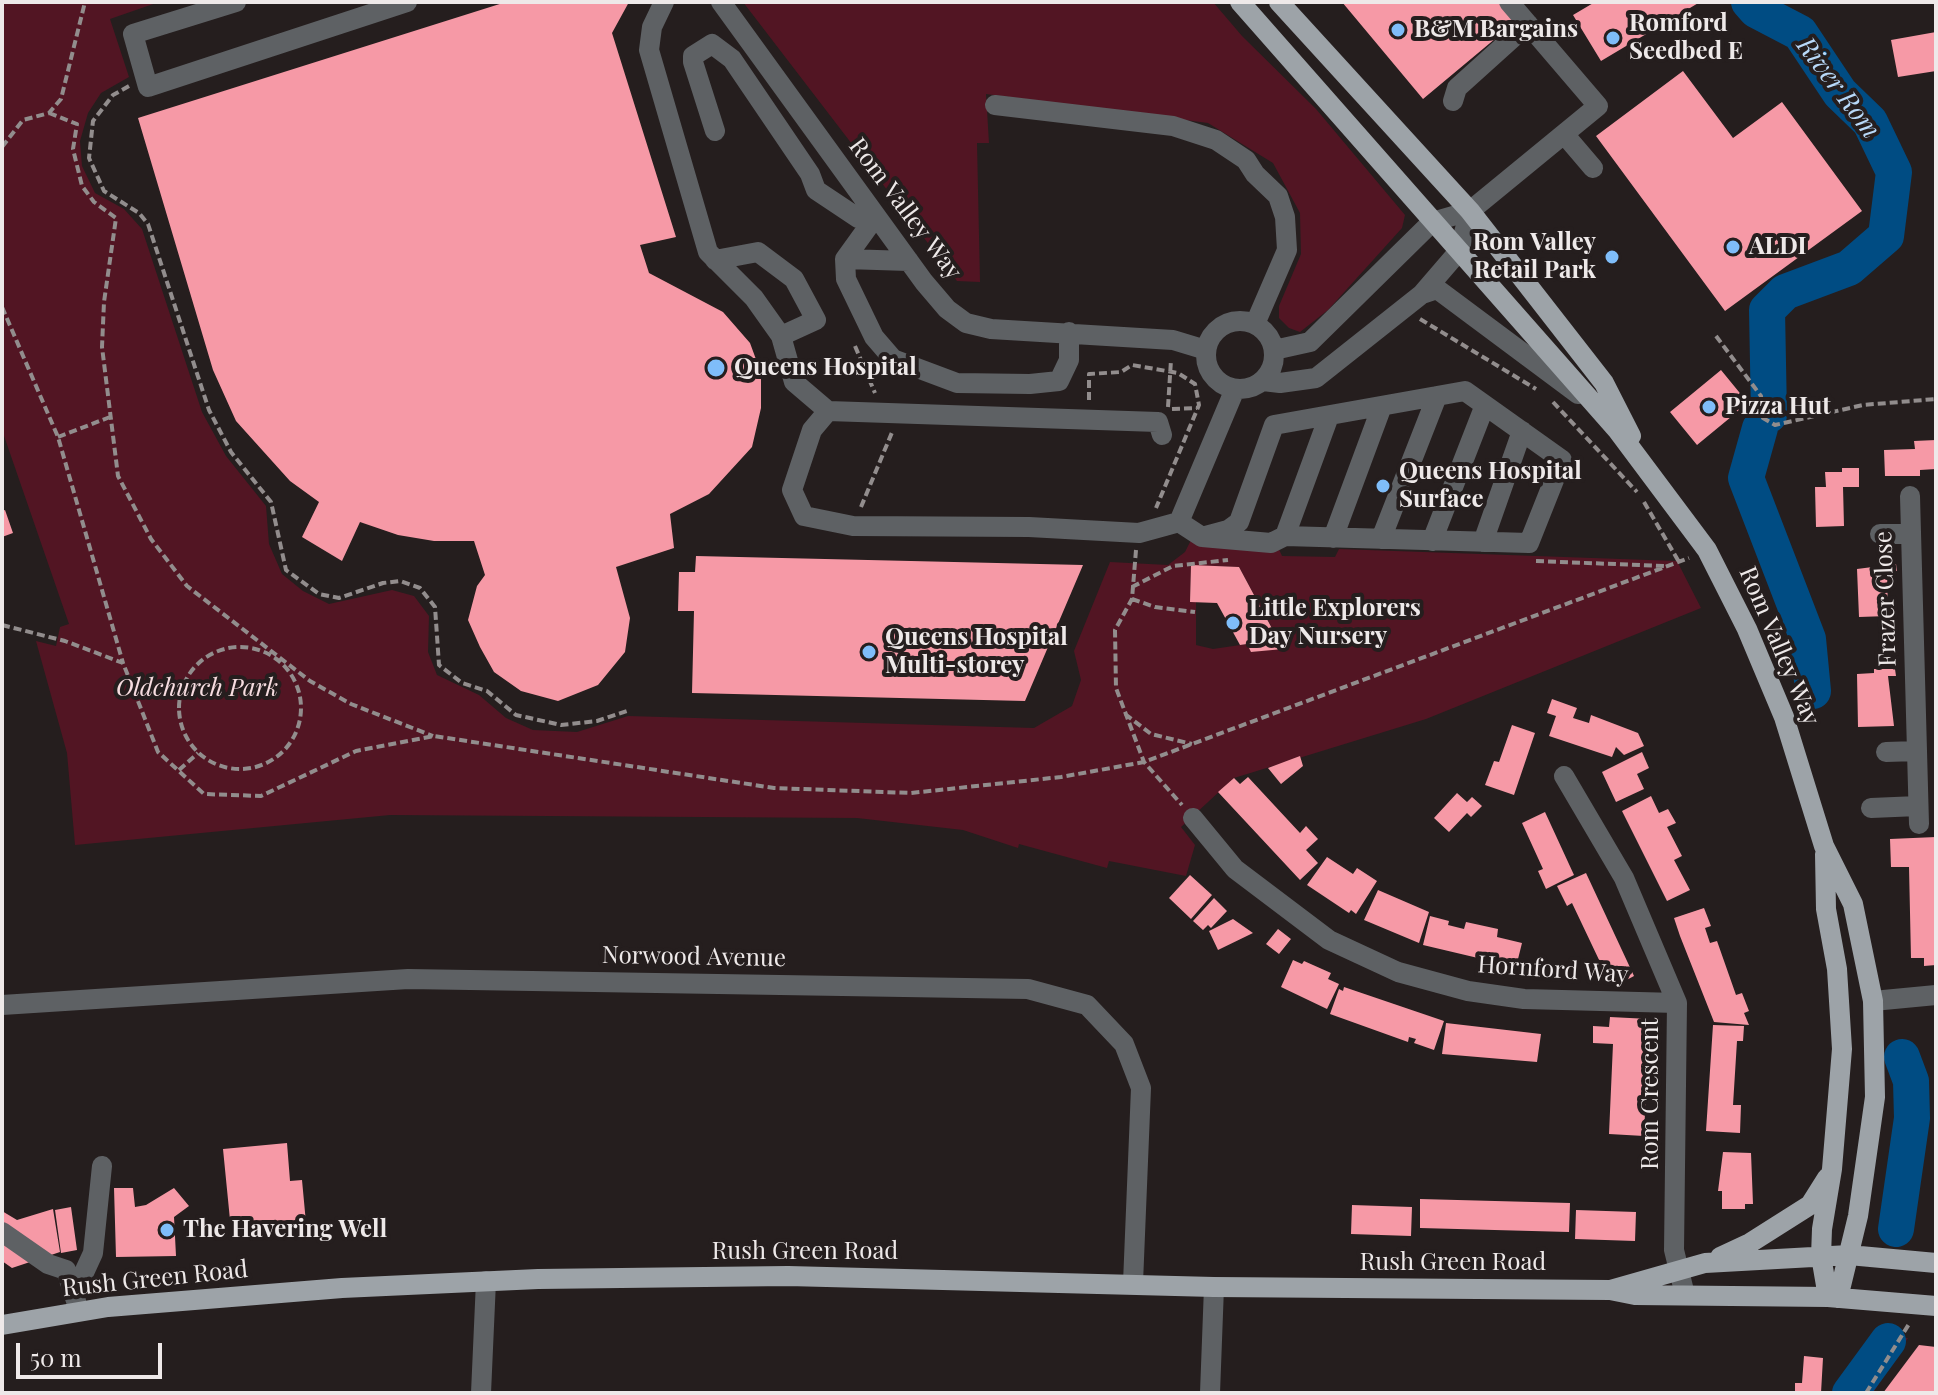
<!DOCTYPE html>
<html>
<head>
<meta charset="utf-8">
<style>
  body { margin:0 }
  #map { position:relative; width:1938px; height:1395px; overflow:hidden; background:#251e1e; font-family:"Playfair Display",serif }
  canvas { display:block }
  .frame { position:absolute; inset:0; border:4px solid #eee9e9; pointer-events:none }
  .scale { position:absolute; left:16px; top:1343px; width:146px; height:36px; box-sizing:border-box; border:4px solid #eee9e9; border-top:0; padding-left:10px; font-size:24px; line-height:28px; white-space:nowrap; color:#eee9e9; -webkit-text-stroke:6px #251e1e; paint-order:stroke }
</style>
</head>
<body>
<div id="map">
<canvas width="1938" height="1395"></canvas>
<div class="frame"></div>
<div class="scale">50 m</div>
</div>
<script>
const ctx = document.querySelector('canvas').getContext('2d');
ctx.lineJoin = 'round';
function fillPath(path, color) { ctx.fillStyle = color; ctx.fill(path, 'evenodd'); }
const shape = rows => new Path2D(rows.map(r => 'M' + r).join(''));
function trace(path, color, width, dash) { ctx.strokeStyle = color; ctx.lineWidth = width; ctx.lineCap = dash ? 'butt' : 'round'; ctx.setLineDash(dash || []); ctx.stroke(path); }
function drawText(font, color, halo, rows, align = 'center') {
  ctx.font = font + ' "Playfair Display",serif'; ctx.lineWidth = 8; ctx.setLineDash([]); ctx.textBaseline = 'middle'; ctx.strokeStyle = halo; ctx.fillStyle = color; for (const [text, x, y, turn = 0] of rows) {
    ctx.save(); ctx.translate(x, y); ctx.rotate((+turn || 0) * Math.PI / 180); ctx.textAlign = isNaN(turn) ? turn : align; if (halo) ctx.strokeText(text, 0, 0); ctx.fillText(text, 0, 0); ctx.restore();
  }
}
fillPath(shape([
  [2,2,159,2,110,19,129,77,101,93,88,113,80,141,82,166,95,193,124,209,142,229,202,412,226,456,266,506,269,544,282,574,303,591,329,604,392,590,414,596,429,616,428,652,437,675,479,695,506,718,533,730,577,732,628,716,1034,728,1072,706,1081,680,1074,651,1110,562,1168,565,1185,552,1191,540,1278,547,1282,556,1335,557,1339,549,1677,561,1701,608,1426,719,1234,778,1181,827,1195,845,1186,876,1109,861,1107,868,1019,844,1018,848,963,830,857,818,390,815,75,845,67,753,36,641,56,646,60,627,69,624,2,430],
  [1191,566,1239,567,1283,648,1252,652,1247,644,1213,649,1196,645,1196,602,1190,601],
  [743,2,1213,2,1242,36,1316,109,1405,215,1402,228,1328,310,1300,332,1289,328,1279,318,1279,306,1301,254,1300,213,1273,163,1208,123,986,94,989,143,977,143,980,282,957,281],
  [1896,1337,1908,1338,1873,1393,1857,1393]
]), '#521523');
trace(shape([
  [1749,2,1756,10,1800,33,1840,93,1870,122,1894,172,1886,236,1849,268,1785,292,1767,310,1769,415],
  [1760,428,1746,478,1808,639,1813,691],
  [1896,1229,1912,1118,1911,1081,1902,1057],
  [1850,1393,1888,1341]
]), '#004c83', 36);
fillPath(shape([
  [506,2,629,2,612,33,676,237,640,245,649,273,723,312,750,343,761,373,761,408,752,447,709,494,670,514,674,548,616,567,630,618,625,652,598,685,558,701,521,691,494,672,480,647,468,620,477,586,485,575,474,541,434,541,398,535,360,522,342,561,302,537,319,502,290,481,236,421,213,370,138,118],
  [1342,2,1506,2,1520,18,1423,99],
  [1595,2,1700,2,1601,61,1573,15],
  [1936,32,1936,71,1898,77,1891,40],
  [1683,71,1733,138,1782,102,1862,211,1725,311,1596,136],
  [1721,370,1748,403,1697,445,1670,412],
  [1936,440,1936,469,1920,470,1920,476,1885,476,1884,450,1915,449,1914,441],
  [1842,468,1859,468,1859,487,1843,487,1844,526,1816,527,1815,487,1826,487,1825,472,1842,472],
  [5,510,13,533,2,537,2,511],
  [696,556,1083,565,1025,701,692,693,694,611,678,611,679,572,695,572],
  [1896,564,1897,571,1887,571,1888,616,1859,617,1857,569],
  [1191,565,1239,567,1283,649,1251,652,1247,644,1240,645,1217,603,1190,602],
  [1874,669,1895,669,1896,676,1888,676,1894,726,1858,727,1857,674,1874,673],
  [1552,699,1577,708,1573,718,1589,723,1591,715,1638,733,1644,746,1624,755,1616,747,1612,757,1549,736,1556,716,1547,713],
  [1512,725,1535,733,1514,795,1485,785,1494,761,1499,762],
  [1642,752,1649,768,1637,774,1644,789,1616,802,1602,772],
  [1300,756,1303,766,1281,784,1268,768],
  [1248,777,1300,833,1306,826,1318,839,1306,850,1318,863,1300,880,1218,792,1234,778,1240,784],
  [1457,793,1467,802,1472,797,1482,806,1471,817,1467,813,1449,832,1434,818],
  [1651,796,1659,813,1668,809,1676,823,1667,827,1682,856,1674,860,1690,890,1667,901,1622,811],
  [1545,812,1574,875,1546,889,1538,871,1543,869,1522,823],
  [1936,837,1936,965,1924,966,1924,958,1911,958,1909,867,1891,867,1890,839],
  [1327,857,1353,874,1357,868,1377,881,1356,914,1351,910,1349,913,1307,885],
  [1586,873,1634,976,1621,983,1619,979,1610,983,1572,903,1567,906,1557,886],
  [1190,875,1212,895,1191,919,1169,898],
  [1378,890,1429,912,1419,943,1364,920],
  [1214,898,1227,911,1211,928,1208,925,1203,930,1193,921],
  [1704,908,1711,926,1705,928,1710,943,1717,941,1736,995,1742,993,1749,1011,1744,1013,1749,1025,1714,1022,1680,936,1674,918],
  [1430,916,1449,921,1448,925,1464,929,1466,922,1498,929,1497,937,1522,943,1516,967,1423,945],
  [1233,919,1253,933,1218,950,1209,931],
  [1278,929,1291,939,1279,954,1266,944],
  [1293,960,1302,964,1304,961,1331,973,1328,979,1339,984,1327,1009,1281,987],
  [1344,987,1444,1021,1434,1050,1414,1043,1416,1039,1409,1037,1408,1042,1330,1014,1339,989,1343,991],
  [1610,1017,1649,1019,1644,1136,1609,1134,1613,1044,1593,1043,1593,1026,1609,1027],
  [1446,1023,1541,1034,1537,1062,1442,1054],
  [1713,1025,1744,1026,1743,1041,1737,1041,1733,1105,1741,1105,1740,1133,1706,1131],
  [287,1143,290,1181,302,1180,306,1223,231,1230,223,1149],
  [1723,1152,1751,1153,1753,1204,1745,1204,1745,1209,1722,1209,1722,1191,1718,1191],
  [114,1188,133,1188,135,1207,146,1205,174,1188,189,1206,174,1217,176,1256,116,1257],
  [1420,1199,1570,1203,1569,1232,1420,1228],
  [1352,1205,1412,1207,1411,1236,1351,1234],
  [71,1207,77,1250,61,1253,55,1210],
  [53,1209,60,1252,12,1268,2,1261,2,1211,17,1220],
  [1576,1210,1636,1212,1635,1241,1575,1239],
  [1919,1345,1936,1347,1936,1393,1883,1393],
  [1804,1356,1823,1358,1821,1393,1795,1393,1795,1383,1802,1383]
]), '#f699a6');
trace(shape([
  [129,86,113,95,93,121,89,158,104,191,139,213,148,224,209,410,231,452,271,502,286,570,319,594,339,598,383,583,400,581,420,588,435,607,439,665,462,683,487,691,516,715,561,725,597,721,627,711],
  [49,113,77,124,73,149,82,186,94,202,116,218,104,302,102,347,118,476,151,539,187,586,310,681,351,704,433,736],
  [2,147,23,120,49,113,61,99,85,2],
  [2,307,58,437,123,663],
  [1420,319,1536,389],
  [1716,336,1761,396,1763,418,1775,425,1863,405,1936,399],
  [855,346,875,393],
  [1089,400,1089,374,1121,372,1132,365,1178,373,1195,384,1199,405,1156,508],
  [1553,402,1637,492],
  [1168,407,1171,360],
  [1172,409,1197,408],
  [58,437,110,417],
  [1644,502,1679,562],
  [861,507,893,430],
  [1136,550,1132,599,1115,630,1116,688,1144,762,1182,805],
  [1536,561,1664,566],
  [1132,587,1173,566,1228,560],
  [1132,599,1155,607,1195,612],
  [2,625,65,641,123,663,158,752,204,794,261,796,356,751,434,736,774,788,911,793,1061,777,1144,762,1689,558],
  '179 708a61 61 0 1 1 122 0a61 61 0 1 1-122 0Z',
  [1125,714,1151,734,1192,744],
  [179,770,198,753],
  [1866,1393,1909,1324]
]), '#928d8d', 4, [8, 4]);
trace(shape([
  [236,2,133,34,148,87,407,2],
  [664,2,652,27,649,50,708,252,754,298,781,336,794,382,828,411],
  [721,2,924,282,947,309,966,323,991,329,1173,340,1206,350],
  [1453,101,1457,88,1528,24],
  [995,105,1173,126,1216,140,1246,160,1255,174,1278,196,1285,217,1287,250,1255,324],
  [715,131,693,62,693,56,712,44,732,59,810,174,816,190,858,218,871,209],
  [1564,134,1593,168],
  [876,216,845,259,846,279,874,337,893,359,957,383,1030,384,1059,381,1069,360,1069,332],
  [845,259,909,261],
  [715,260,758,252,794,279,816,320,781,336],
  [1422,294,1437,289,1578,394],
  '1206 355a34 34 0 1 1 68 0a34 34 0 1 1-68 0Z',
  [1274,350,1310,342,1432,222,1470,211,1598,106,1509,2],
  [1263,381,1280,383,1316,378,1422,294,1459,251,1470,211],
  [1162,435,1158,422,828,411,812,430,792,490,804,516,853,526,1029,527,1139,533,1179,522,1235,389],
  [1910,496,1919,824],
  [1179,522,1202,537,1271,543,1285,536,1529,543,1562,460,1465,391,1274,425,1239,522,1228,530,1202,537],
  [1880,534,1911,534],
  [1285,536,1329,416],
  [1333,538,1382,406],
  [1381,539,1437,396],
  [1432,541,1485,405],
  [1483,542,1522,431],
  [1886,752,1917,751],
  [1564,776,1624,878,1677,1003,1674,1250,1685,1295],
  [1871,808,1918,806],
  [1193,818,1235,869,1329,940,1398,972,1468,991,1524,999,1677,1003],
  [1873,1001,1936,995],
  [2,1005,408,979,1028,989,1087,1005,1124,1044,1141,1088,1133,1283],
  [2,1232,48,1264,66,1270,76,1301],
  [76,1290,93,1253,102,1166],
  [481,1393,486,1281],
  [1210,1393,1214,1287]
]), '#5e6164', 20);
trace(shape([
  [1240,2,1618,431,1707,550,1747,629,1784,717,1824,846,1853,904,1873,1001,1875,1097,1858,1216,1838,1298],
  [1279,2,1470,211,1604,383,1631,436],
  [1825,854,1826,909,1837,969,1842,1049,1832,1169,1822,1229,1821,1256,1828,1297],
  [1720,1257,1750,1243,1810,1205,1827,1178],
  [1610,1290,1705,1263,1849,1255,1936,1263],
  [2,1325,108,1307,342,1288,538,1279,788,1276,1214,1287,1610,1290,1635,1295,1828,1297,1936,1306]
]), '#9da3a8', 20);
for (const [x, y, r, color] of [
  [1398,30,8,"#7fbdf9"],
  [1613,38,8,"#7fbdf9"],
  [1733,247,8,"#7fbdf9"],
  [1612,257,8,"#7fbdf9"],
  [716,368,10,"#7fbdf9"],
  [1709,407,8,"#7fbdf9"],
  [1383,486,8,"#7fbdf9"],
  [1233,623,8,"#7fbdf9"],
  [869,652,8,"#7fbdf9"],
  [167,1230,8,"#7fbdf9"]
]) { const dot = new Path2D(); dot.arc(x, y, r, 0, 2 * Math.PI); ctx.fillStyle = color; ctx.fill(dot); trace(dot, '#251e1e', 3); }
drawText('bold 24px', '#eee9e9', '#251e1e', [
  ["Romford",1629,24],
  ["Seedbed E",1629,52],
  ["B&M Bargains",1414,30],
  ["Rom Valley",1596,243,"right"],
  ["Retail Park",1596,271,"right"],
  ["ALDI",1749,247],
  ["Queens Hospital",734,368],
  ["Pizza Hut",1725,407],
  ["Queens Hospital",1399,472],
  ["Surface",1399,500],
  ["Little Explorers",1249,609],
  ["Day Nursery",1249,637],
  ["Queens Hospital",885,638],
  ["Multi-storey",885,666],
  ["The Havering Well",183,1230]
], 'left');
drawText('24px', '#eee9e9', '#251e1e', [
  ["Rom Valley Way",905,209,53],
  ["Frazer Close",1886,599,-92],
  ["Rom Valley Way",1779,646,67],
  ["Norwood Avenue",694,957,1],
  ["Hornford Way",1553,970,4],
  ["Rom Crescent",1651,1094,-90],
  ["Rush Green Road",805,1252],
  ["Rush Green Road",1453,1263],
  ["Rush Green Road",155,1279,-6]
]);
drawText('italic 24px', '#f7dde0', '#251e1e', [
  ["Oldchurch Park",197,689]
]);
drawText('italic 26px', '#b8d9f9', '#251e1e', [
  ["River Rom",1838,88,53]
]);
</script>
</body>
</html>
